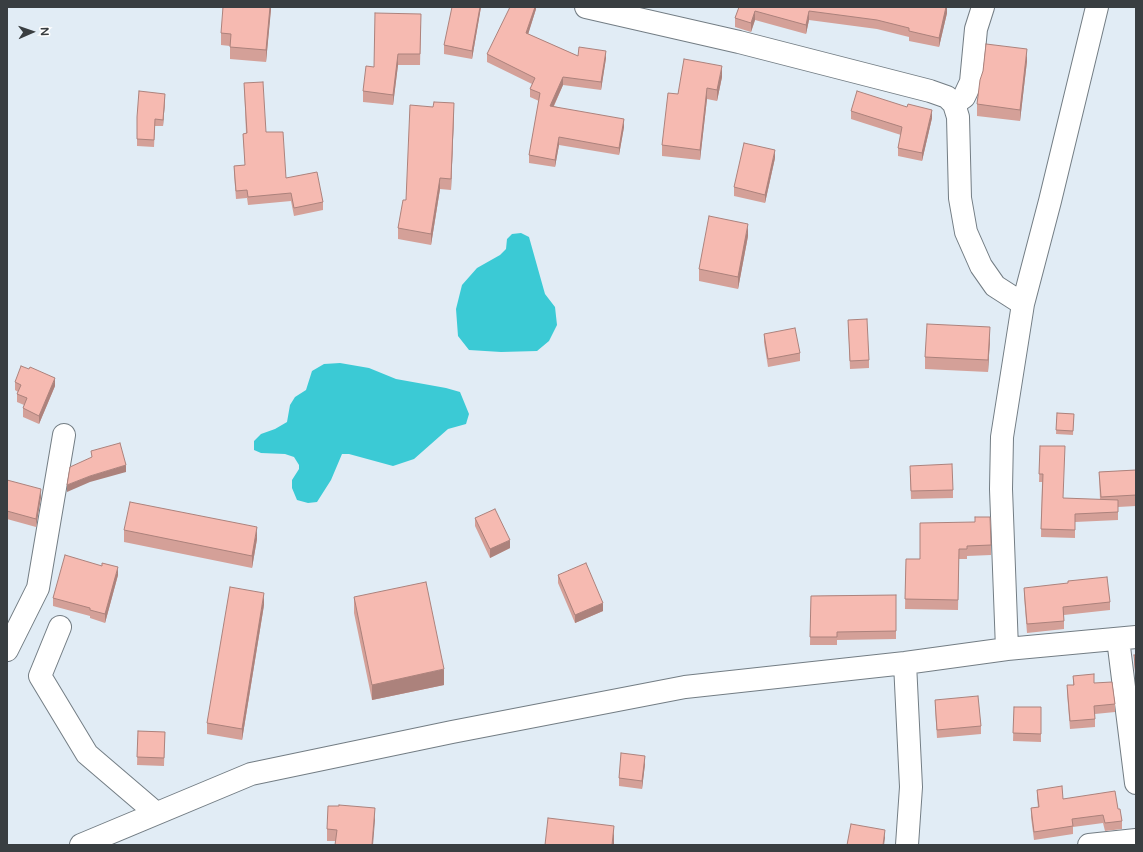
<!DOCTYPE html>
<html>
<head>
<meta charset="utf-8">
<style>
  body { margin:0 }
  #map { position:relative; width:1143px; height:852px; overflow:hidden; background:#e1ecf5; font-family:"Varela Round",sans-serif }
  canvas { display:block }
  .frame { position:absolute; inset:0; border:8px solid #393e41; pointer-events:none }
  .north { position:absolute; left:12px; top:12px; width:40px; height:40px; -webkit-text-stroke:3px #fff; paint-order:stroke; rotate:88deg; font-size:11px; font-weight:700; line-height:16px; text-align:center; color:#393e41 }
  .north::after { content:''; display:block; margin:auto; width:14px; height:18px; background:#393e41; clip-path:polygon(50% 0,100% 100%,50% 72%,0 100%) }
</style>
</head>
<body>
<div id="map">
<canvas width="1143" height="852"></canvas>
<div class="frame"></div>
<div class="north">N</div>
</div>
<script>
const ctx = document.querySelector('canvas').getContext('2d');
ctx.lineJoin = 'round';
function fillPath(path, color) { ctx.fillStyle = color; ctx.fill(path, 'evenodd'); }
const shape = rows => new Path2D(rows.map(r => 'M' + r).join(''));
function trace(path, color, width, dash) { ctx.strokeStyle = color; ctx.lineWidth = width; ctx.lineCap = dash ? 'butt' : 'round'; ctx.setLineDash(dash || []); ctx.stroke(path); }
fillPath(shape([
  [521,233,529,237,545,294,555,307,557,325,549,341,537,351,501,352,469,350,458,336,456,309,462,285,477,268,500,255,506,249,507,239,512,234],
  [340,363,369,368,396,379,446,388,460,392,469,414,466,424,448,429,414,459,393,466,349,454,342,454,331,480,317,502,308,503,297,500,292,488,292,480,299,469,299,465,294,457,285,454,261,453,254,450,254,441,261,434,275,429,287,422,290,405,295,397,306,390,312,371,324,364]
]), '#3bcad5');
const minor = shape([
  [586,7,739,42,930,91,947,97,954,104,964,97,971,82,976,29,983,7],
  [954,104,958,117,960,198,966,232,981,266,995,286,1023,304],
  [60,627,40,676,87,754,156,813],
  [1118,639,1136,783],
  [1007,649,1001,489,1002,437,1023,304,1050,201,1097,7],
  [7,650,38,588,64,435],
  [905,663,911,787,907,845],
  [81,845,251,774,452,732,685,687,905,663,1007,649,1136,637],
  [1089,845,1136,840]
]);
trace(minor, '#737d84', 24);
trace(minor, '#fff', 22);
fillPath(shape([
  [271,7,266,62,230,59,230,46,221,45,221,33],
  [481,7,472,59,444,54,444,45],
  [536,7,536,9,528,34,578,56,606,58,601,90,563,85,554,106,624,127,619,155,559,145,555,167,529,163,529,155,539,101,530,97,530,89,532,84,487,62,487,54],
  [739,7,947,7,947,13,939,47,909,41,909,37,877,29,809,20,806,34,755,20,751,32,735,27,735,18],
  [421,25,420,65,398,65,393,105,363,102,363,91,374,67],
  [1027,61,1020,121,977,116,977,104,983,71],
  [722,77,717,101,707,99,700,160,662,156,662,145,678,94],
  [244,83,286,178,323,202,323,210,294,216,291,201,248,205,247,198,236,199,234,174,234,166,245,165,243,134,246,133],
  [165,101,163,126,155,126,154,147,137,146,137,117],
  [433,107,454,114,451,190,440,189,431,245,398,239,398,228],
  [851,111,932,118,922,161,898,156,898,148,901,135,851,119],
  [775,158,765,203,734,196,734,187],
  [748,236,738,289,699,281,699,269],
  [848,320,869,360,869,368,850,369],
  [764,334,800,353,800,361,768,367,764,342],
  [990,339,988,372,925,369,925,357],
  [15,382,55,386,39,424,23,417,23,408,24,405,17,402,17,394,18,392,15,390],
  [1057,413,1074,414,1073,435,1056,434],
  [1040,446,1063,498,1100,500,1099,472,1136,470,1136,506,1118,507,1118,520,1075,522,1075,538,1041,537,1042,482,1039,482],
  [910,474,953,490,953,498,911,499],
  [7,480,41,497,36,527,7,519],
  [475,518,510,548,490,558,475,526],
  [920,523,991,545,991,555,967,556,967,559,959,559,958,610,905,609,906,559,920,559],
  [124,530,257,539,252,568,124,542],
  [118,575,105,623,90,618,90,616,53,606,53,598],
  [558,575,603,611,575,623,558,583],
  [1024,588,1110,602,1110,610,1064,615,1064,629,1027,633,1024,596],
  [896,595,896,639,837,640,837,645,810,645,811,596],
  [354,597,444,685,372,700,354,613],
  [264,605,242,740,207,734,207,723],
  [1134,655,1136,655,1136,682,1134,663],
  [1073,676,1094,683,1115,704,1115,712,1095,714,1095,727,1070,729,1067,693,1067,685,1073,685],
  [935,700,981,726,981,734,937,738,935,708],
  [1014,707,1041,707,1041,742,1013,741],
  [138,731,165,732,164,766,137,765],
  [645,764,642,789,619,786,619,778],
  [1037,790,1063,799,1118,809,1122,821,1122,829,1105,831,1103,823,1073,827,1073,834,1034,840,1031,817,1031,808,1038,807,1037,798],
  [375,820,336,841,327,841,327,829]
]), '#d4a098');
fillPath(shape([
  [270,7,271,7,271,10,266,62,266,50],
  [480,7,481,7,472,59,472,51],
  [535,7,536,7,536,9,526,41,526,33],
  [946,7,947,7,947,13,939,47,939,38],
  [755,11,755,20,751,32,751,23],
  [809,11,809,20,806,34,806,25],
  [1027,49,1027,61,1020,121,1020,110],
  [606,51,606,58,601,90,601,82],
  [398,54,398,65,393,105,393,95],
  [722,66,722,77,717,101,717,90],
  [563,77,563,85,550,114,550,106],
  [707,88,707,99,700,160,700,150],
  [165,94,165,101,163,126,163,120],
  [454,103,454,114,451,190,451,179],
  [932,110,932,118,922,161,922,153],
  [624,119,624,127,619,155,619,148],
  [559,137,559,145,555,167,555,160],
  [775,150,775,158,765,203,765,195],
  [440,178,440,189,431,245,431,234],
  [748,224,748,236,738,289,738,277],
  [990,327,990,339,988,372,988,360],
  [55,378,55,386,39,424,39,416],
  [126,465,126,472,90,482,67,492,67,485,90,476],
  [41,489,41,497,36,527,36,519],
  [257,527,257,539,252,568,252,556],
  [510,540,510,548,490,558,490,549],
  [118,567,118,575,105,623,105,614],
  [264,593,264,605,242,740,242,729],
  [603,603,603,611,575,623,575,615],
  [444,669,444,685,372,700,372,685],
  [645,756,645,764,642,789,642,781],
  [375,808,375,820,373,845,372,845],
  [614,826,614,845,612,845],
  [885,830,885,838,884,845,883,845]
]), '#ac827c');
const building = shape([
  [223,7,270,7,266,50,230,47,231,34,221,33,223,7],
  [452,7,480,7,472,51,444,45,452,7],
  [510,7,535,7,526,33,578,56,579,47,606,51,601,82,563,77,550,106,624,119,619,148,559,137,555,160,529,155,540,93,530,89,535,78,487,54,510,7],
  [739,7,946,7,939,38,909,31,909,28,877,20,809,11,806,25,755,11,751,23,735,18,739,7],
  [375,13,421,14,420,54,398,54,393,95,363,91,366,66,374,67,375,13],
  [986,44,1027,49,1020,110,977,104,980,80,983,71,986,44],
  [684,59,722,66,717,90,707,88,700,150,662,145,668,93,678,94,684,59],
  [263,82,266,132,283,132,286,178,317,172,323,202,294,208,291,193,248,197,247,190,236,191,234,166,245,165,243,134,247,133,244,83,263,82],
  [139,91,165,94,163,120,155,119,154,140,137,139,137,117,139,91],
  [857,91,907,107,908,104,932,110,922,153,898,148,902,127,851,111,857,91],
  [434,102,454,103,451,179,440,178,431,234,398,228,403,200,406,200,410,105,433,107,434,102],
  [744,143,775,150,765,195,734,187,744,143],
  [709,216,748,224,738,277,699,269,709,216],
  [867,319,869,360,850,361,848,320,867,319],
  [927,324,990,327,988,360,925,357,927,324],
  [795,328,800,353,768,359,764,334,795,328],
  [21,366,29,369,30,367,55,378,39,416,23,408,27,398,17,394,21,385,15,382,21,366],
  [1057,413,1074,414,1073,431,1056,430,1057,413],
  [120,443,126,465,90,476,67,485,70,467,92,457,91,451,120,443],
  [1040,446,1065,446,1063,498,1118,500,1118,512,1075,514,1075,530,1041,529,1043,474,1039,474,1040,446],
  [952,464,953,490,911,491,910,466,952,464],
  [1136,470,1136,495,1101,497,1099,472,1136,470],
  [7,480,41,489,36,519,7,511,7,480],
  [130,502,257,527,252,556,124,530,130,502],
  [495,509,510,540,490,549,475,518,495,509],
  [975,517,990,517,991,545,967,546,967,549,959,549,958,600,905,599,906,559,920,559,920,523,975,522,975,517],
  [65,555,102,566,102,563,118,567,105,614,90,610,90,608,53,598,65,555],
  [586,563,603,603,575,615,558,575,586,563],
  [1107,577,1110,602,1063,607,1064,621,1027,624,1024,588,1068,583,1068,581,1107,577],
  [426,582,444,669,372,685,354,597,426,582],
  [230,587,264,593,242,729,207,723,230,587],
  [896,595,896,631,837,632,837,637,810,637,811,596,896,595],
  [1134,655,1136,655,1136,674,1134,655],
  [1094,674,1094,683,1112,682,1115,704,1094,706,1095,719,1070,721,1067,685,1074,685,1073,676,1094,674],
  [978,696,981,726,937,730,935,700,978,696],
  [1014,707,1041,707,1041,734,1013,733,1014,707],
  [138,731,165,732,164,758,137,757,138,731],
  [621,753,645,756,642,781,619,778,621,753],
  [1062,786,1063,799,1115,791,1118,809,1120,809,1122,821,1105,823,1103,815,1072,819,1073,826,1034,832,1031,808,1039,807,1037,790,1062,786],
  [339,805,375,808,372,845,335,845,337,830,327,829,328,806,339,806,339,805],
  [548,818,614,826,612,845,545,845,548,818],
  [851,824,885,830,883,845,847,845,851,824]
]);
fillPath(building, '#f6bab1');
trace(building, '#ac827c', 1);
</script>
</body>
</html>
